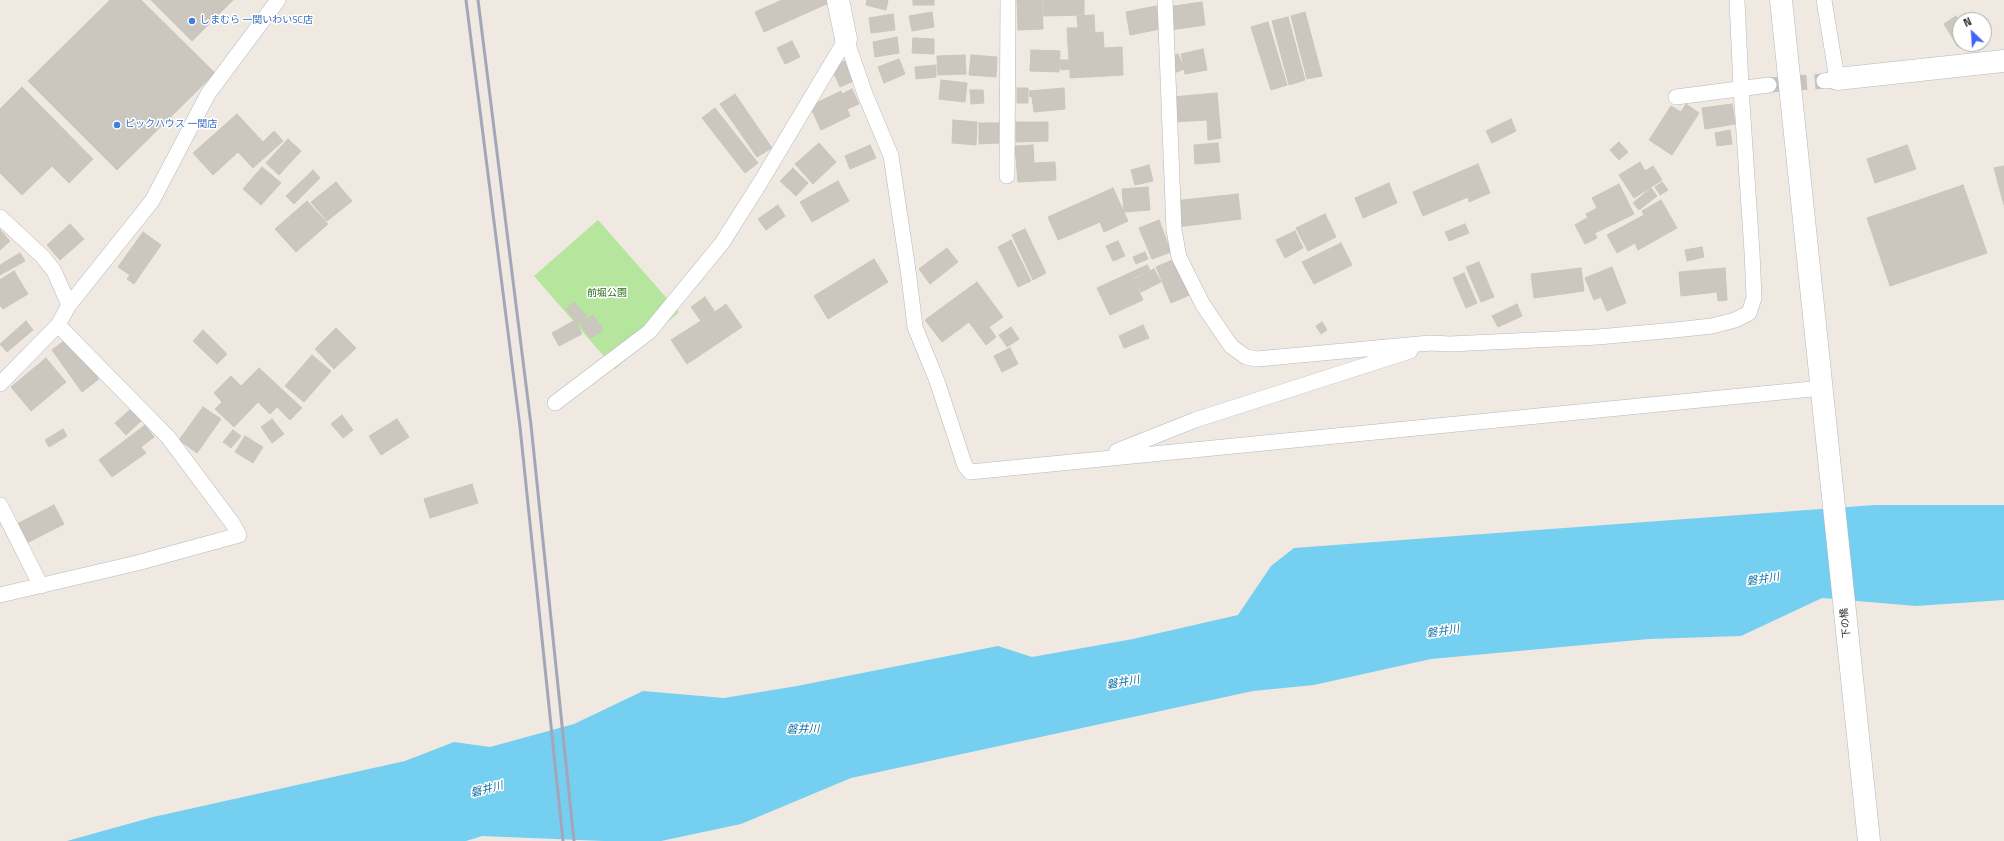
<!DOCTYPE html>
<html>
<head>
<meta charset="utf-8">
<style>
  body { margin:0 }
  #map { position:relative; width:2004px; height:841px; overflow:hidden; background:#efe9e1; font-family:"Titillium Web",sans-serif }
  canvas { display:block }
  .north { position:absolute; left:1952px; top:12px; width:40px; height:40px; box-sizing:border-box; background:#fff; border:1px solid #ababab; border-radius:50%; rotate:335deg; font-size:11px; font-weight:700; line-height:16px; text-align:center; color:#2e2e2e }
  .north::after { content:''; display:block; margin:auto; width:14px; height:18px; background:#4264fb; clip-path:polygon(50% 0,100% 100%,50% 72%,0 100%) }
</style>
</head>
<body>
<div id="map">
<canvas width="2004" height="841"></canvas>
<div class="north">N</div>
</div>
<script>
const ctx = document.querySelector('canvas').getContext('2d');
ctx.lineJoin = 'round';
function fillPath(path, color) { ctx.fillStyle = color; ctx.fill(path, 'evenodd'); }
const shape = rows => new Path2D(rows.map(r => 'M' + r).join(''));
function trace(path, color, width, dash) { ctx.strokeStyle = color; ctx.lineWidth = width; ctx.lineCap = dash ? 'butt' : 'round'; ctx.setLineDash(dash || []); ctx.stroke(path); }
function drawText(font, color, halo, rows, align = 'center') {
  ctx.font = font + ' "Titillium Web","Noto Sans JP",sans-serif'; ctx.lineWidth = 3; ctx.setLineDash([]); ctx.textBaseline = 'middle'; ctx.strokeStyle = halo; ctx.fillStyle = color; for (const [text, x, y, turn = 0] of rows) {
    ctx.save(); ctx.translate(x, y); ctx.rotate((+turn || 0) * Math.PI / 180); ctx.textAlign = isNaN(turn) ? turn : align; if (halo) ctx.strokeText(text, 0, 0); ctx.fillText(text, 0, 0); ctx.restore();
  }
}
fillPath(shape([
  [598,220,679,312,615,369,534,276]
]), '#b6e59e');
fillPath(shape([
  [1875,505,2004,505,2004,600,1916,606,1822,598,1741,636,1649,639,1431,659,1314,685,1253,691,851,778,741,824,661,841,604,841,482,836,466,841,67,841,153,817,405,761,454,742,490,747,574,724,643,691,724,698,797,686,998,646,1032,657,1133,639,1238,615,1271,566,1294,548]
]), '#75cff0');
const building = shape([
  [110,0,141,0,215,73,117,170,28,81,110,0],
  [151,0,233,0,192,41,151,0],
  [782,0,833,0,833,1,764,32,755,12,782,0],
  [867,0,888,0,886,10,866,5,867,0],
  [913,0,934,0,934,5,913,5,913,0],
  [1017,0,1042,0,1043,29,1018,30,1017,0],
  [1043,0,1084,0,1084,15,1044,16,1043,0],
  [1202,2,1205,25,1170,30,1167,7,1202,2],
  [1156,6,1160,29,1130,35,1126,12,1156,6],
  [932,12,934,27,912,31,909,16,932,12],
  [1305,12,1322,76,1307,79,1291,16,1305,12],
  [893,14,895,30,871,33,869,18,893,14],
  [1094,15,1095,33,1103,32,1104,48,1122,47,1123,75,1070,78,1070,69,1061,70,1060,60,1069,60,1067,28,1078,28,1077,16,1094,15],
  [1956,16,1960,22,1960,44,1962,44,1958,47,1944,24,1956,16],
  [1288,17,1305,80,1289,85,1272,21,1288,17],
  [1268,22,1287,85,1271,90,1251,27,1268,22],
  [897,37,899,53,875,57,873,42,897,37],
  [913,38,934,39,934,54,912,53,913,38],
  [792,41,800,57,785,64,777,48,792,41],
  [1203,49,1207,70,1185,74,1181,54,1203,49],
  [1031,50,1060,51,1059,72,1030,71,1031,50],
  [1178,54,1184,69,1172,74,1166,59,1178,54],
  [965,55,966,74,938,75,937,56,965,55],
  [971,55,997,57,996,77,969,75,971,55],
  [849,59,858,79,840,87,831,67,849,59],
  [899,59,905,74,884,83,878,67,899,59],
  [936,65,936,77,916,79,915,67,936,65],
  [941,80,967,83,965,102,939,99,941,80],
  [22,87,93,159,69,183,52,166,22,195,0,173,0,109,22,87],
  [1017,88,1028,88,1028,103,1017,103,1017,88],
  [1064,88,1065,109,1034,112,1032,97,1030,97,1029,91,1064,88],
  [852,89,859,104,847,109,850,116,821,130,810,106,841,91,842,94,852,89],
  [970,90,983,90,984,103,971,104,970,90],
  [1217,93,1221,138,1208,140,1207,120,1174,122,1172,97,1217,93],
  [735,94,772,148,757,157,720,104,735,94],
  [1686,104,1699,113,1672,155,1649,140,1671,106,1681,112,1686,104],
  [1732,104,1735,124,1705,129,1702,108,1732,104],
  [715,108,758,163,745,173,702,118,715,108],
  [237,114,263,142,274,131,283,141,253,168,238,152,213,175,193,153,237,114],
  [1511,119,1516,131,1492,143,1486,131,1511,119],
  [953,120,977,122,976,145,952,143,953,120],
  [1016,122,1048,122,1048,141,1016,142,1016,122],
  [979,123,999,123,999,143,979,144,979,123],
  [1730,130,1732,144,1717,146,1715,133,1730,130],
  [288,139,301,151,279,175,266,163,288,139],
  [1619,142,1628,152,1619,160,1610,150,1619,142],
  [819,143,836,162,813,184,795,164,819,143],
  [1218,143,1220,162,1195,164,1194,145,1218,143],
  [870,145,876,158,850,169,845,156,870,145],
  [1033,145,1034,163,1055,162,1056,180,1018,182,1015,146,1033,145],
  [1907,145,1916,169,1875,183,1867,159,1907,145],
  [1640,162,1645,171,1653,166,1662,180,1634,198,1619,175,1640,162],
  [1478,164,1490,193,1469,202,1468,197,1423,216,1413,192,1478,164],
  [1149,165,1153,181,1135,185,1131,170,1149,165],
  [2004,166,2004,205,1994,168,2004,166],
  [262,167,281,183,261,205,243,189,262,167],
  [793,168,808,183,796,196,780,181,793,168],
  [313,170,320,178,294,204,286,196,313,170],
  [838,181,849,201,812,222,800,202,838,181],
  [336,182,352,201,327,221,311,202,336,182],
  [1662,182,1668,190,1660,195,1655,187,1662,182],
  [1389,183,1397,203,1363,218,1355,198,1389,183],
  [1619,184,1634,214,1595,233,1586,214,1597,208,1592,198,1619,184],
  [1963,185,1987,253,1890,286,1867,218,1963,185],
  [1148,187,1150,210,1124,212,1122,189,1148,187],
  [1113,188,1128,221,1104,232,1100,222,1058,240,1048,217,1113,188],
  [1651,188,1657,196,1639,210,1633,203,1651,188],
  [1238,194,1241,219,1177,227,1174,201,1238,194],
  [1661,200,1677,228,1638,250,1635,243,1617,253,1607,235,1644,215,1642,211,1661,200],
  [307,201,328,224,296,252,275,229,307,201],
  [778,205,785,216,766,230,758,219,778,205],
  [1325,214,1336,237,1308,251,1296,228,1325,214],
  [1587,218,1597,238,1585,244,1575,225,1587,218],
  [1159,220,1171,252,1152,259,1139,228,1159,220],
  [70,224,84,239,60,260,47,245,70,224],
  [1465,224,1469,233,1449,241,1445,232,1465,224],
  [1025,229,1046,273,1033,280,1012,235,1025,229],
  [0,230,10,241,0,250,0,230],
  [1295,231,1303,248,1285,258,1276,240,1295,231],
  [143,232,161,245,134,284,127,279,130,275,118,267,143,232],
  [1011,240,1031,281,1018,287,998,247,1011,240],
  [1118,241,1125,256,1113,261,1106,246,1118,241],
  [1341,243,1352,265,1314,284,1302,262,1341,243],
  [1702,247,1704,257,1687,261,1685,250,1702,247],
  [947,248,958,262,930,284,919,269,947,248],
  [1145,252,1148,259,1136,264,1133,257,1145,252],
  [20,253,25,261,0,275,0,265,20,253],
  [1177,258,1192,294,1171,303,1156,267,1177,258],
  [874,259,888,282,828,319,814,296,874,259],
  [1479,262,1494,297,1481,302,1466,267,1479,262],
  [1147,265,1150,270,1133,278,1143,300,1110,315,1097,288,1147,265],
  [1612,267,1626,303,1607,311,1601,297,1594,300,1585,278,1612,267],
  [1581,268,1584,291,1534,298,1531,274,1581,268],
  [1725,268,1727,300,1718,301,1717,292,1681,296,1679,272,1725,268],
  [1154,269,1161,282,1141,292,1134,279,1154,269],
  [14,271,28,294,3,309,0,305,0,280,14,271],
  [1464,273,1477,303,1466,308,1453,278,1464,273],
  [977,282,1003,317,989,327,996,337,986,345,969,322,942,342,925,320,977,282],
  [705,297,715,312,726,304,742,327,687,364,671,340,701,321,691,307,705,297],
  [574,302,587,316,578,324,566,309,574,302],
  [1517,304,1522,316,1498,327,1492,316,1517,304],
  [593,315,603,330,590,338,580,323,593,315],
  [575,320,582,334,559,346,552,333,575,320],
  [26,321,33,330,7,352,0,344,26,321],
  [1322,322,1327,330,1321,334,1316,326,1322,322],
  [1143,325,1149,338,1124,348,1119,336,1143,325],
  [1011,327,1019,339,1007,347,999,335,1011,327],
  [336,328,356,348,334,369,315,349,336,328],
  [203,330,227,354,217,364,193,341,203,330],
  [69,337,99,379,82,392,52,350,69,337],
  [1010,348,1018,364,1002,372,994,356,1010,348],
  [312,355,331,371,304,402,285,386,312,355],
  [46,358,66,382,31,411,11,387,46,358],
  [259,368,302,408,290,420,277,407,270,414,258,402,234,427,215,409,222,402,214,393,231,376,241,386,259,368],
  [203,407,221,419,197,453,179,440,203,407],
  [132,408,142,420,126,435,115,423,132,408],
  [342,415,353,430,343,438,331,424,342,415],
  [272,419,284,434,272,443,261,427,272,419],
  [397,419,409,437,381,455,369,436,397,419],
  [145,425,154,437,141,447,146,453,112,477,99,460,145,425],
  [63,429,67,436,49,447,45,440,63,429],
  [233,430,241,436,231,448,223,442,233,430],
  [245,436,263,447,253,463,235,452,245,436],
  [472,484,478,503,430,518,424,499,472,484],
  [54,505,64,524,23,545,13,526,54,505]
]);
fillPath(building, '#cbc7bf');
trace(building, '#cbc5ba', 1);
trace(shape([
  [1769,85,1824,81]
]), '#c8c4bd', 15, [15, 8]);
const street = shape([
  [1165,0,1174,230,1179,257,1203,305,1231,346,1246,357,1257,359,1430,343,1450,344,1598,337,1675,330,1712,326,1735,320,1749,313,1754,298,1752,252,1741,88,1737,0],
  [846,39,865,94,891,156,909,277,915,327,937,381,965,466,970,472,1822,388],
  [1824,81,1837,79,1824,0],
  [1676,97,1769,85],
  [1007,176,1008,0],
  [0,217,43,257,54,271,69,305],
  [0,384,58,325,69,305,152,201,208,94,278,0],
  [555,403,649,332,722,243,760,183,846,39],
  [1117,451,1195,420,1410,351],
  [0,505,41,586],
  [0,595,137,563,239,535,233,524,168,437,58,325]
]);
const secondary = shape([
  [838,0,846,39],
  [1781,0,1869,841],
  [1837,79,2004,61]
]);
trace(street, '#b4b7c1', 16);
trace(secondary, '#b4b7c1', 23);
trace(street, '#fff', 15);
trace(secondary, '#fff', 22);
trace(shape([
  [466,0,520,427,563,841],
  [478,0,531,425,574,841]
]), '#a3a6b8', 3);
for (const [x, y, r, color] of [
  [192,21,4,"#3f7fe0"],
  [117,125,4,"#3f7fe0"]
]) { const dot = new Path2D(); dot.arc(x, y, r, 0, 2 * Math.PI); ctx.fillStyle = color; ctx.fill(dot); trace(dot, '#fff', 1.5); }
drawText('10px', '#366cbe', '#fff', [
  ["しまむら 一関いわいSC店",200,21],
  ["ピックハウス 一関店",125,125]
], 'left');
drawText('10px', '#2c6e1b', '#fff', [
  ["前堀公園",607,294]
]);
drawText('10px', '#2e2e2e', '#fff', [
  ["下の橋",1846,623,-96]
]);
drawText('italic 11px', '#0d6fa3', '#fff', [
  ["磐井川",1763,580,-9],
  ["磐井川",1443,632,-9],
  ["磐井川",1123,683,-10],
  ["磐井川",803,730,-1],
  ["磐井川",487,790,-15]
]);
</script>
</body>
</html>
